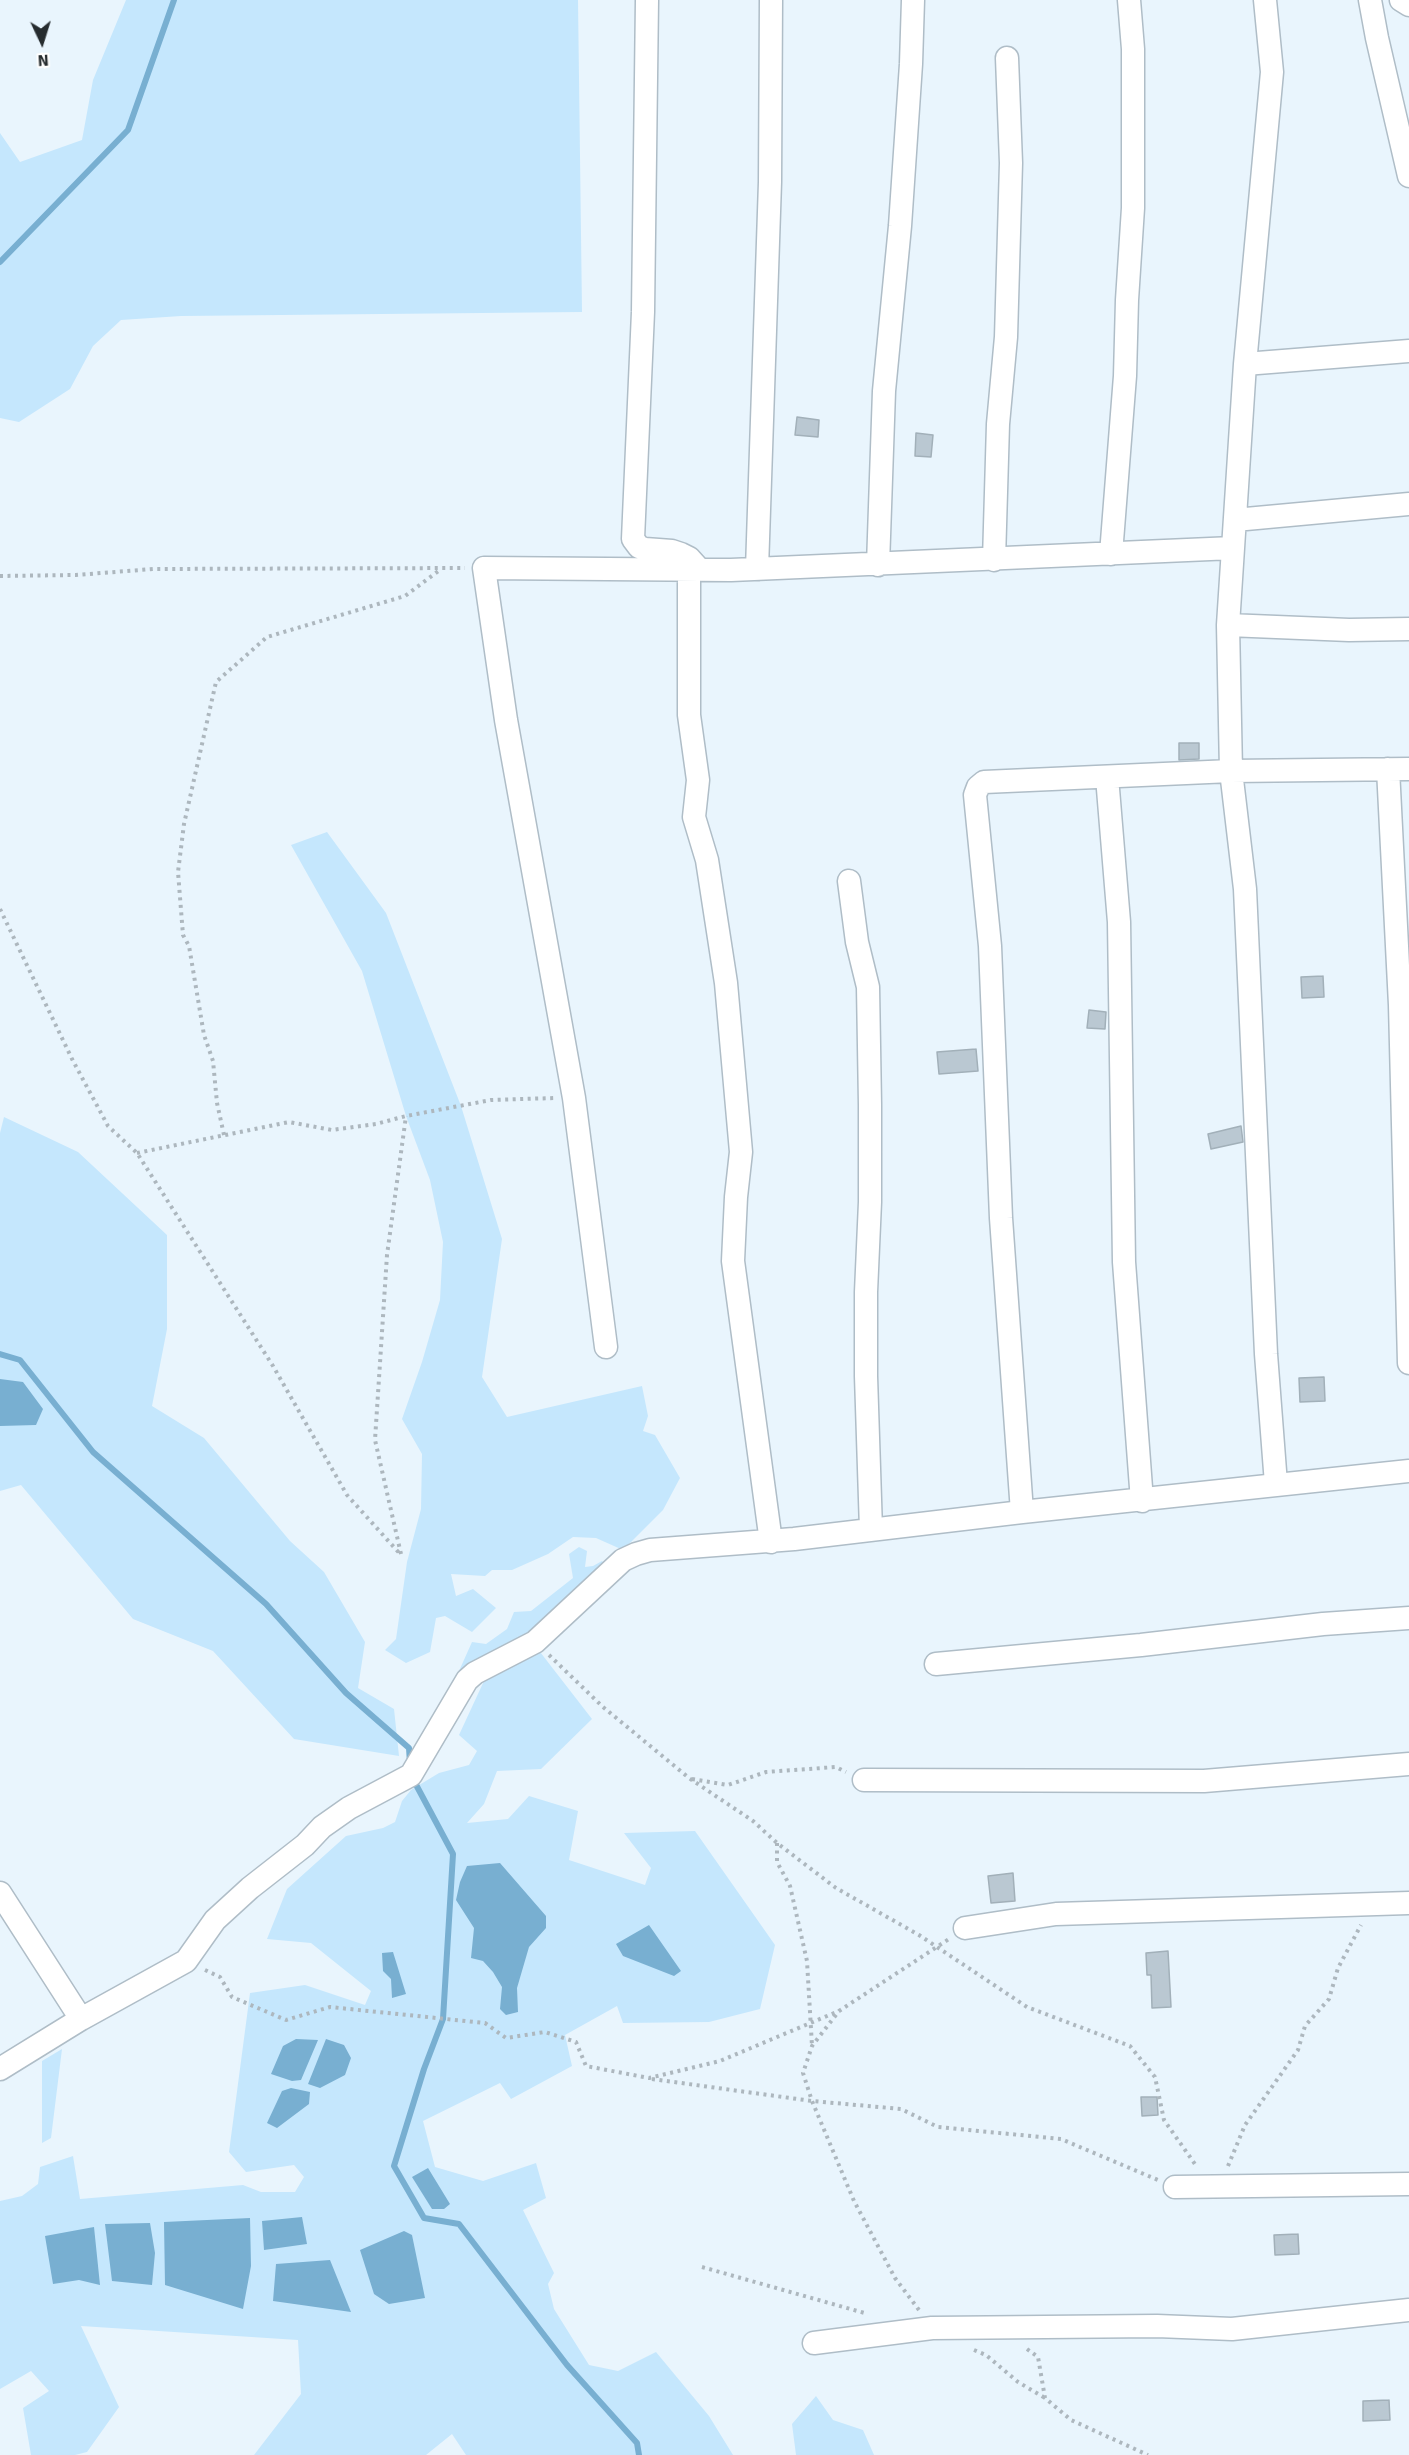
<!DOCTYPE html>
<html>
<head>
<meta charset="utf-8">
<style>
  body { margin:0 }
  #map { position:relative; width:1409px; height:2455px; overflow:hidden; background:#e9f5fd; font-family:Signika,sans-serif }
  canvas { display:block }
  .north { position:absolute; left:12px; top:12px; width:60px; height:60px; -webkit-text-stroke:4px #fff; paint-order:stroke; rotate:176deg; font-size:16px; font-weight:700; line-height:24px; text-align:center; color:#262c2f }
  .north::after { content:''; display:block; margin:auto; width:21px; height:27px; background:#262c2f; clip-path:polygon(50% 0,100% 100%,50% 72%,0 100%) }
</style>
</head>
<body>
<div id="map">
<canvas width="1409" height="2455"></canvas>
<div class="north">N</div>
</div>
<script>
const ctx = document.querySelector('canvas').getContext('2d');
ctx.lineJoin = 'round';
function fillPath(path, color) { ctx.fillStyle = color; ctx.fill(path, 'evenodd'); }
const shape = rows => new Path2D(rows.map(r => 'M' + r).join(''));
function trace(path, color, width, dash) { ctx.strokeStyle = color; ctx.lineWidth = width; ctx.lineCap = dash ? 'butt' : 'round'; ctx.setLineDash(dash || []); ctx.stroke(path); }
fillPath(shape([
  [126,0,578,0,582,312,181,316,121,320,93,346,70,389,19,422,0,418,0,133,20,162,82,140,93,80],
  [327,832,386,913,461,1106,502,1239,482,1377,507,1417,642,1386,648,1416,643,1431,655,1435,680,1478,663,1510,623,1550,596,1538,573,1537,548,1554,512,1570,492,1570,485,1576,451,1574,456,1596,473,1589,496,1608,472,1632,445,1616,436,1618,430,1652,406,1663,385,1650,396,1639,407,1562,421,1509,422,1454,402,1419,422,1362,440,1300,443,1242,430,1180,406,1116,362,971,291,845],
  [4,1117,78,1152,167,1235,167,1329,152,1406,204,1438,290,1541,324,1572,365,1642,358,1688,394,1709,399,1756,294,1739,213,1651,133,1619,21,1485,0,1491,0,1133],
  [579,1547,587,1551,585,1567,593,1566,602,1561,606,1566,531,1637,459,1671,472,1642,486,1644,507,1629,514,1612,531,1611,573,1578,569,1554],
  [537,1648,592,1719,541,1769,497,1771,484,1804,467,1823,508,1819,529,1796,578,1811,569,1860,645,1885,651,1868,624,1833,695,1831,775,1945,760,2009,709,2022,623,2023,617,2006,565,2035,572,2066,511,2099,500,2083,423,2121,435,2167,483,2181,536,2163,546,2198,523,2210,554,2273,548,2284,554,2309,589,2365,618,2371,656,2352,709,2416,733,2455,466,2455,452,2434,426,2455,254,2455,301,2394,298,2340,81,2326,119,2407,87,2452,75,2455,31,2455,23,2408,49,2391,31,2371,0,2389,0,2201,22,2196,38,2184,40,2167,73,2156,80,2199,243,2185,261,2192,295,2192,304,2177,294,2165,246,2172,229,2152,250,1993,305,1985,365,2005,371,1991,311,1943,267,1939,287,1889,346,1836,383,1828,395,1822,402,1801,411,1790,439,1773,469,1765,477,1751,459,1735,490,1668],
  [62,2049,51,2138,42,2143,42,2061],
  [816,2396,833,2420,863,2430,874,2455,796,2455,792,2424]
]), '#c5e7fd');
fillPath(shape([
  [0,1379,23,1382,43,1409,36,1425,0,1426],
  [500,1863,546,1916,546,1928,529,1947,517,1988,518,2012,506,2015,500,2009,502,1987,493,1972,483,1961,471,1958,474,1928,456,1900,460,1882,467,1866],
  [649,1925,681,1971,674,1976,623,1956,616,1944],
  [393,1952,406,1994,392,1998,391,1979,383,1971,382,1953],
  [296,2039,318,2040,301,2080,292,2081,271,2074,283,2046],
  [326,2039,344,2045,351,2058,345,2075,320,2088,308,2084],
  [291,2088,310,2092,309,2104,277,2128,267,2123,282,2091],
  [428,2168,450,2204,444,2209,432,2209,412,2177],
  [302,2217,307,2244,264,2250,262,2221],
  [250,2218,251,2266,243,2309,165,2285,164,2222],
  [150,2223,155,2253,152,2285,112,2281,105,2224],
  [94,2227,100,2285,79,2280,53,2284,45,2236],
  [404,2231,412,2235,425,2298,389,2304,374,2294,360,2250],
  [330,2260,351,2312,273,2301,276,2264]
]), '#78afd1');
trace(shape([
  [0,262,128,130,174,0],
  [0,1354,20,1360,93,1452,266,1604,346,1693,409,1748,410,1763],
  [413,1779,453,1854,443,2019,424,2069,394,2166,424,2218,459,2224,567,2365,637,2443,639,2455]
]), '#78afd1', 6);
const building = shape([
  [797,417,819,420,818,437,795,435,797,417],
  [916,433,933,435,931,457,915,456,916,433],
  [1179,743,1199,743,1199,759,1179,760,1179,743],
  [1323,976,1324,997,1302,998,1301,977,1323,976],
  [1089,1010,1106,1012,1105,1029,1087,1028,1089,1010],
  [976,1049,978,1071,939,1074,937,1052,976,1049],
  [1241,1126,1243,1142,1211,1149,1208,1134,1241,1126],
  [1324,1377,1325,1401,1300,1402,1299,1378,1324,1377],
  [1013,1873,1015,1901,991,1903,988,1876,1013,1873],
  [1168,1951,1171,2007,1152,2008,1151,1975,1147,1975,1146,1953,1168,1951],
  [1141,2097,1157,2097,1158,2115,1142,2116,1141,2097],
  [1298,2234,1299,2254,1275,2255,1274,2235,1298,2234],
  [1389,2400,1390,2420,1363,2421,1363,2401,1389,2400]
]);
fillPath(building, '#bac8d2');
trace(building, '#a2b0b9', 1.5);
const street = shape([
  [647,0,643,312,633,539,639,547,645,549,672,551,681,554,689,558,699,569],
  [1265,0,1272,72,1245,364,1228,625,1231,771,1245,889,1266,1354,1276,1484],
  [1370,0,1377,38,1409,176],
  [1401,0,1409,5],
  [1245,364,1409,351],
  [1235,520,1409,504],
  [1111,554,1125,376,1127,300,1133,208,1133,49,1129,0],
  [994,560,998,424,1006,337,1011,163,1007,58],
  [878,565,884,391,900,226,911,64,913,0],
  [689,569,689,715,698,780,694,817,707,860,726,983,741,1152,736,1197,733,1261,771,1542],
  [757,569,770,182,771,0],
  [1228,625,1349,630,1409,629],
  [1388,769,1400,1005,1409,1363],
  [1107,777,1119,922,1124,1262,1142,1501],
  [849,881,857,942,868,987,870,1105,870,1202,866,1292,866,1376,871,1530],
  [606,1347,574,1098,506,720,484,568,731,570,1233,548],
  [1022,1512,1001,1218,990,946,975,795,978,787,984,782,1231,771,1409,769],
  [936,1664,1141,1645,1323,1624,1409,1618],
  [864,1780,1204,1781,1409,1764],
  [0,1893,81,2019],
  [965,1928,1056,1914,1409,1903],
  [0,2069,81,2019,186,1961,215,1920,250,1888,305,1845,322,1827,349,1808,411,1775,467,1680,475,1673,535,1642,623,1560,636,1554,650,1550,794,1539,1022,1512,1409,1471],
  [1175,2187,1409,2184],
  [814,2343,932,2328,1157,2326,1232,2329,1409,2310]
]);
trace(street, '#afbdc7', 25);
trace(shape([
  [0,576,76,575,153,569,465,568],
  [0,909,72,1059,108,1126,137,1153,273,1366,347,1495,401,1555],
  [224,1135,217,1103,213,1061,204,1035,189,946,183,935,178,872,184,824,216,682,267,637,405,596,441,569],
  [137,1153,289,1122,332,1130,376,1124,406,1116,491,1100,555,1098],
  [401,1554,375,1440,387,1255,406,1116],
  [549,1655,603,1707,689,1778,753,1821,777,1843,836,1888,919,1935,1027,2007,1130,2046,1155,2077,1164,2120,1197,2167],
  [692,1779,728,1785,766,1772,836,1767,846,1772],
  [777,1843,777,1862,790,1886,807,1961,812,2046],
  [205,1970,220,1977,232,1997,286,2020,330,2007,485,2023,506,2038,545,2032,576,2042,586,2066,649,2078,720,2061,839,2011],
  [652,2079,812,2101,901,2109,938,2127,1061,2139,1158,2180],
  [1228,2166,1245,2125,1298,2050,1305,2026,1329,1999,1338,1968,1361,1925],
  [702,2267,868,2314],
  [919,2310,895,2278,854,2201,812,2101,803,2073,812,2046,839,2011,949,1939],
  [1027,2349,1038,2357,1045,2398,1071,2420,1148,2455],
  [974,2350,986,2355,1018,2382,1045,2398]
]), '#adb7be', 4, [3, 4.5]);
trace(street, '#fff', 22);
</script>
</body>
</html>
